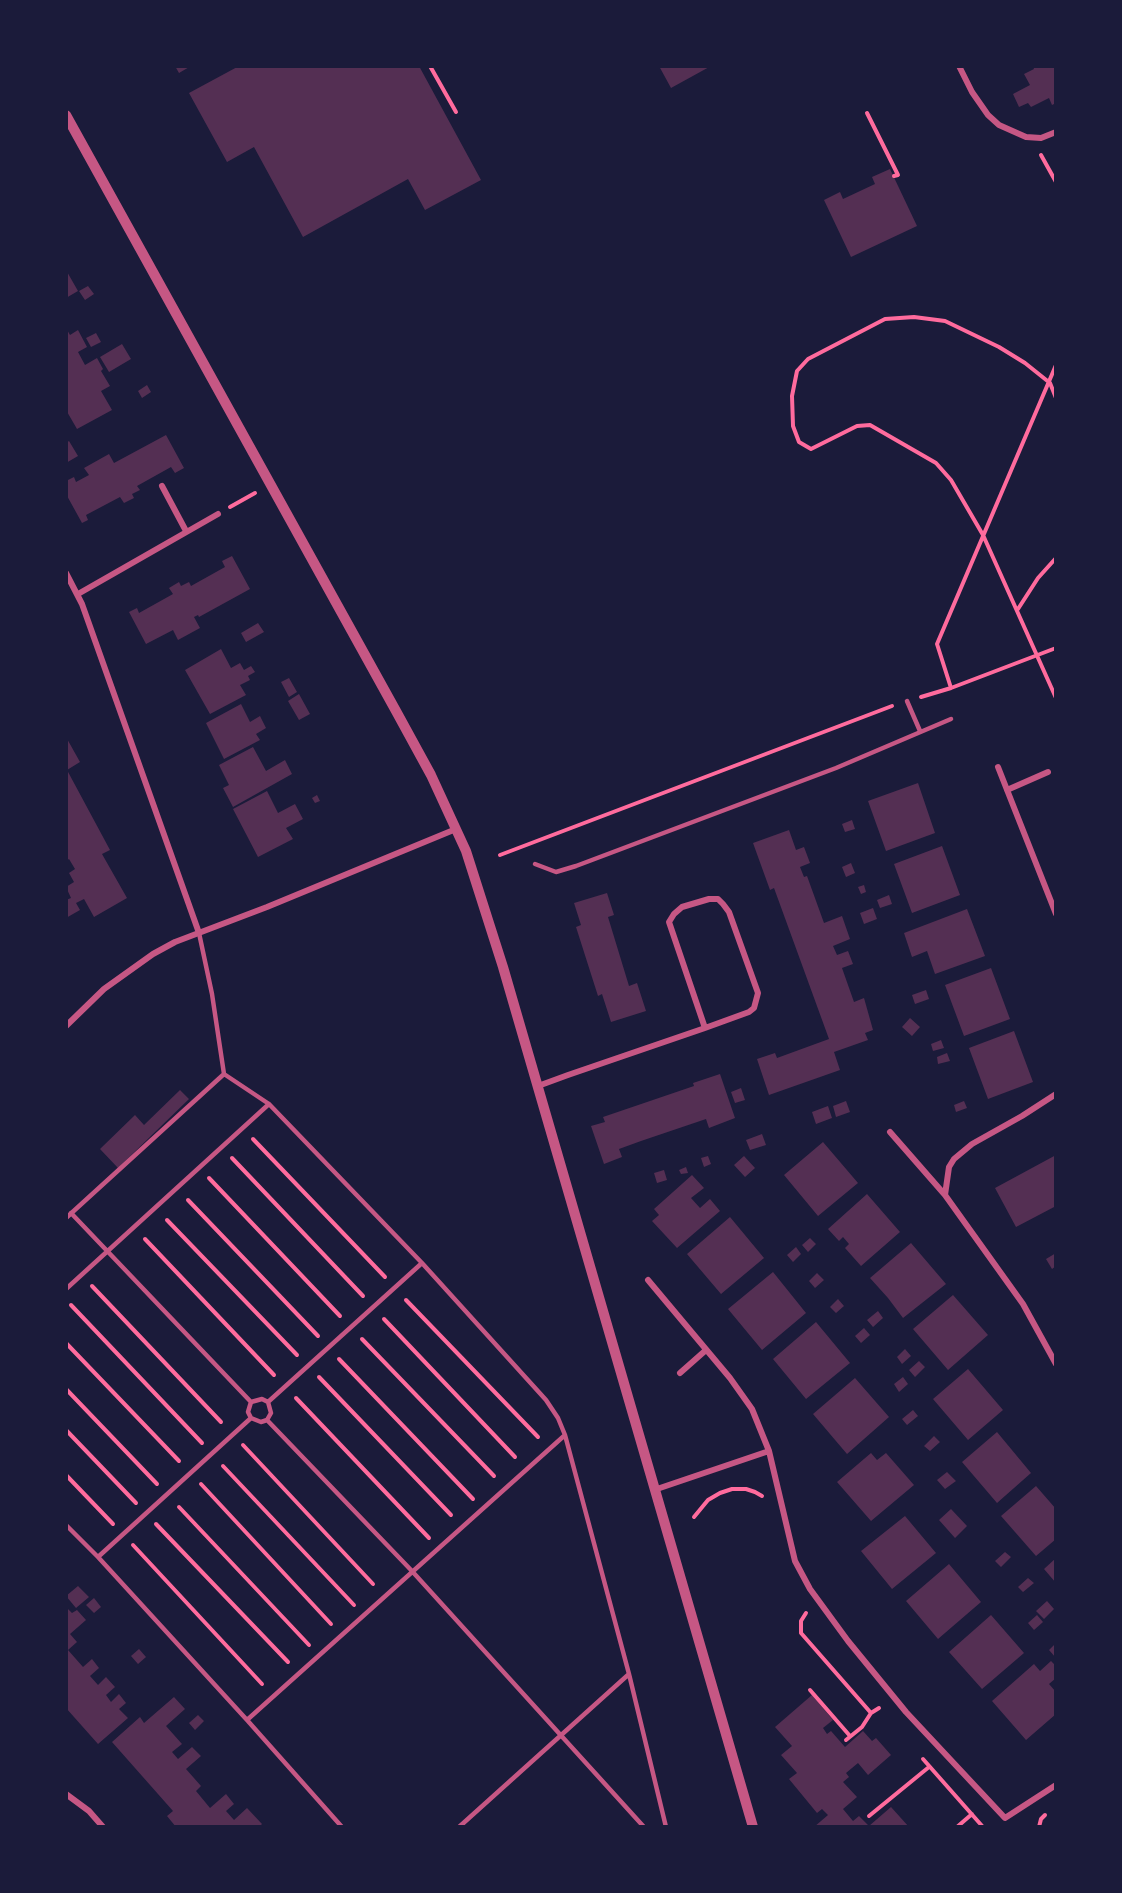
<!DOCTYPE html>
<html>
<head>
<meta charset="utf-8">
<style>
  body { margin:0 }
  #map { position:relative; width:1122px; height:1893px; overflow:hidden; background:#1b1b3a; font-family:"Varela Round",sans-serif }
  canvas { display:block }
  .frame { position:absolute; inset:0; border:68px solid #1b1b3a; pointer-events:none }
</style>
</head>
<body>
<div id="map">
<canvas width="1122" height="1893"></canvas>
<div class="frame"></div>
</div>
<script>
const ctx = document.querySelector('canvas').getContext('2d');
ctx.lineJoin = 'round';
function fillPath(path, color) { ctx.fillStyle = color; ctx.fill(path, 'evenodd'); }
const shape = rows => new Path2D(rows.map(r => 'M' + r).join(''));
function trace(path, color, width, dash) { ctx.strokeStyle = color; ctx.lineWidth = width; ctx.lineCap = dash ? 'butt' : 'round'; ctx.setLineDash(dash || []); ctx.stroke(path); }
fillPath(shape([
  [175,66,191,66,179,73],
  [239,66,419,66,481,180,425,210,408,179,303,237,254,147,227,162,189,93],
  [659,66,711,66,671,88],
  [1033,66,1056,66,1056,103,1052,105,1049,98,1031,107,1028,103,1019,107,1013,94,1030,85,1024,74,1034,69],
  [890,169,917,226,851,257,824,200,840,192,843,199,875,184,872,177],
  [66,270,78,291,66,298],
  [88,286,94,294,85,300,79,291],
  [66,328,70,335,78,330,87,347,78,352,85,365,97,358,103,369,101,371,110,386,101,391,112,410,77,429,66,410],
  [96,333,101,342,91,347,86,338],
  [122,344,131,359,109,372,100,357],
  [147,385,151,392,142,398,138,391],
  [166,435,184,468,175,473,171,467,137,486,140,490,132,494,134,498,124,503,120,497,86,515,88,520,82,523,66,494,66,481,74,477,76,482,89,475,84,468,109,454,114,463],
  [69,441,78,456,66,463,66,443],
  [232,556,250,589,199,617,198,615,194,617,200,628,178,640,173,630,146,644,129,612,137,608,139,613,173,594,169,588,179,582,181,586,189,582,191,586,225,567,222,561],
  [258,623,264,632,246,642,241,633],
  [221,649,231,668,240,663,244,670,251,666,255,672,248,676,250,680,240,685,246,695,210,714,185,670],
  [289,678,297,692,289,697,281,682],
  [299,694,310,714,299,720,288,701],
  [241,704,250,722,260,716,266,728,256,734,260,740,224,759,206,723],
  [66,737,80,762,67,770,110,850,102,854,127,898,94,917,84,899,76,903,80,910,66,918,66,900,71,898,66,887,74,882,69,873,75,869,69,859,66,861],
  [253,747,266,771,285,760,292,774,233,807,223,788,229,785,219,765],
  [918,783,935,833,886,851,868,801],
  [267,791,278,813,295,804,303,819,286,828,293,839,258,857,233,809],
  [317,795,320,801,315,803,312,798],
  [852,820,855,829,845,832,842,824],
  [789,830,796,850,804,847,810,863,800,867,804,877,807,876,824,923,842,916,850,939,833,946,837,955,848,951,853,964,842,968,854,1002,864,998,873,1030,865,1033,868,1040,834,1052,840,1070,769,1095,757,1059,775,1053,777,1058,829,1039,774,888,770,890,753,843],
  [942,846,960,895,912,913,894,864],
  [851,863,855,873,846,877,842,867],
  [864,885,866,892,861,894,858,887],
  [607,893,614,915,608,917,629,986,637,983,646,1011,611,1022,602,994,598,996,576,927,581,925,574,903],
  [889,895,892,904,880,908,877,900],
  [873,908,877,919,864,924,860,913],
  [967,909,985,956,935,974,927,951,912,957,904,933],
  [991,968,1010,1019,964,1036,945,985],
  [926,990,929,999,915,1004,912,995],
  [910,1018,920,1027,912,1036,902,1027],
  [1014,1031,1033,1082,988,1099,969,1048],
  [941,1040,944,1048,933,1051,931,1044],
  [947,1053,950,1061,938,1064,937,1057],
  [720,1074,735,1118,709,1128,706,1119,641,1141,619,1149,622,1157,604,1164,591,1126,605,1122,603,1117,694,1086,693,1083],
  [741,1088,745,1100,735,1103,731,1092],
  [180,1090,189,1099,118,1168,100,1149,135,1115,144,1125],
  [846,1101,850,1112,836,1117,833,1106],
  [964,1101,967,1108,956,1112,954,1105],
  [828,1106,832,1118,816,1124,812,1112],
  [762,1134,766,1145,750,1150,746,1140],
  [823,1142,858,1183,818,1216,784,1175],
  [1056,1155,1056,1206,1016,1227,995,1188],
  [708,1156,711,1164,704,1167,701,1158],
  [744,1156,755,1168,745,1177,734,1165],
  [686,1167,688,1173,681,1174,679,1170],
  [664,1170,667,1180,657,1183,654,1173],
  [692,1175,704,1188,691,1198,700,1208,710,1199,720,1211,677,1248,652,1221,659,1215,654,1209],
  [867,1194,900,1232,861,1266,845,1248,849,1244,843,1237,839,1241,828,1229],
  [730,1217,764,1258,721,1294,687,1254],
  [810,1238,816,1244,808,1252,802,1245],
  [911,1243,946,1284,903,1318,888,1298,870,1278],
  [796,1247,801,1254,793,1262,787,1255],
  [1056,1253,1056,1266,1052,1269,1046,1259],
  [773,1272,806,1313,762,1350,728,1309],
  [817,1273,824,1280,815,1288,809,1281],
  [953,1295,988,1335,948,1370,913,1329],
  [838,1299,844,1306,836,1313,830,1307],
  [878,1311,883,1318,873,1327,867,1320],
  [816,1322,850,1363,806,1399,773,1359],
  [864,1328,870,1335,861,1343,855,1336],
  [905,1349,911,1356,902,1364,897,1357],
  [919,1361,925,1367,915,1377,909,1370],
  [968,1369,1003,1410,968,1440,933,1399],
  [903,1377,908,1384,899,1392,894,1384],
  [855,1378,889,1417,847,1454,813,1414],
  [913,1410,918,1416,907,1425,902,1419],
  [997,1432,1031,1473,997,1503,962,1462],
  [934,1436,940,1442,930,1451,924,1446],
  [871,1453,877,1460,886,1453,914,1485,871,1521,837,1482],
  [947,1472,956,1481,945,1489,937,1480],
  [1036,1486,1056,1509,1056,1539,1036,1556,1001,1516],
  [951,1509,967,1526,955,1538,939,1520],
  [905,1516,936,1553,892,1589,861,1551],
  [1005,1552,1011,1557,1001,1567,995,1561],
  [1056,1558,1056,1583,1044,1569],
  [949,1564,981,1602,938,1639,906,1601],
  [1028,1578,1034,1583,1023,1592,1018,1587],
  [78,1586,89,1597,76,1608,66,1596],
  [94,1598,101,1607,94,1613,86,1605],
  [1047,1601,1054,1609,1044,1619,1036,1611],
  [67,1608,72,1613,77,1610,86,1620,70,1634,77,1642,68,1650,83,1667,92,1659,99,1668,90,1676,98,1685,106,1677,115,1687,106,1695,111,1702,119,1694,126,1703,119,1709,128,1718,98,1744,66,1708],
  [991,1615,1024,1653,982,1689,949,1652],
  [1037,1615,1043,1622,1034,1630,1028,1623],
  [1056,1643,1056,1658,1049,1650],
  [139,1649,146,1657,138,1664,131,1656],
  [1051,1661,1056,1666,1056,1678,1049,1684,1056,1692,1056,1714,1026,1740,992,1701,1034,1664,1040,1671],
  [812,1695,833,1720,823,1728,827,1734,831,1731,845,1747,863,1731,872,1741,876,1738,891,1755,868,1775,858,1763,846,1773,849,1777,843,1782,857,1797,843,1809,853,1821,859,1816,869,1826,891,1807,909,1827,814,1827,828,1815,822,1809,817,1813,789,1779,797,1773,781,1755,792,1746,775,1727],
  [174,1697,185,1709,166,1726,182,1744,172,1752,178,1759,192,1747,201,1756,186,1769,201,1786,196,1791,210,1808,226,1794,234,1804,226,1811,234,1820,247,1808,262,1824,259,1827,176,1827,167,1816,173,1811,112,1742,140,1717,144,1723],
  [198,1715,204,1721,195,1730,189,1723]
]), '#542f53');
trace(shape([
  [430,66,456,112],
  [867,113,898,175,894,176],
  [1041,155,1056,182],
  [1056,398,1050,383,1025,363,999,347,945,321,914,317,885,319,808,359,797,371,792,396,793,426,799,442,811,449,857,426,870,425,936,463,951,480,983,535,1056,698],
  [230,507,255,493],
  [1018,609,1038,578,1056,558],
  [951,688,937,644,1056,365],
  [921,697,951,688,1056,648],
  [500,855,892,706],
  [253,1139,385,1277],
  [232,1158,363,1296],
  [209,1178,340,1316],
  [188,1200,318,1336],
  [167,1220,297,1355],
  [145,1239,274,1375],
  [92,1286,221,1422],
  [406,1300,538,1437],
  [71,1305,202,1443],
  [384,1319,515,1457],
  [362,1339,494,1476],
  [66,1343,179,1461],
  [339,1359,473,1499],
  [319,1377,451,1515],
  [66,1389,157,1484],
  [296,1398,429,1538],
  [66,1430,136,1503],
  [243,1445,373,1584],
  [223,1466,354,1605],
  [66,1475,113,1524],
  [201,1484,331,1624],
  [179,1507,309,1645],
  [694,1517,708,1500,720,1493,732,1489,746,1489,755,1492,762,1496],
  [156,1524,288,1662],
  [133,1545,262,1684],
  [806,1613,801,1621,801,1633,871,1713,879,1708],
  [810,1690,850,1736],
  [846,1740,862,1727,871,1713],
  [923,1759,983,1827],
  [869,1816,929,1767],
  [957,1827,972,1814],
  [1039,1827,1041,1819,1045,1815]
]), '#ff6b9d', 4);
trace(shape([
  [907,701,920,731],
  [535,864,556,872,576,866,836,768,951,719],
  [224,1074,269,1104,422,1263,546,1400,558,1418,565,1435,629,1674,666,1827],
  [71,1213,251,1402,262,1399,268,1402,271,1413,267,1420,261,1422,251,1418,248,1412,251,1402],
  [66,1218,224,1074,212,994,199,933],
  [66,1289,269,1104],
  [268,1402,422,1263],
  [267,1420,411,1570,644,1827],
  [66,1525,98,1557,247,1720,342,1827],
  [98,1557,251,1418],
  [247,1720,565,1435],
  [459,1827,629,1674]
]), '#c65784', 4.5);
trace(shape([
  [959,66,972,92,988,115,999,125,1026,137,1041,138,1056,132],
  [162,486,186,531],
  [66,573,82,604,199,933],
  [78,594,218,514],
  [998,767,1056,914],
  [1007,790,1048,772],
  [66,1026,104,989,153,954,175,942,267,907,456,829],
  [538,1086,568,1075,705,1028,749,1012,754,1008,758,993,729,912,723,904,718,899,709,899,682,907,674,914,669,922,705,1028],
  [1056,1094,1022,1116,972,1144,954,1159,949,1167,945,1195,1023,1304,1056,1364],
  [890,1132,945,1195],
  [648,1280,730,1378,752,1409,769,1451,795,1561,810,1589,848,1641,906,1712,1005,1818,1056,1785],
  [680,1373,706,1350],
  [654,1490,769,1451],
  [66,1794,89,1811,103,1827]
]), '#c65784', 6);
trace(shape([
  [66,115,396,711,431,775,466,851,503,967,753,1827]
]), '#c65784', 10);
</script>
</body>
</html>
